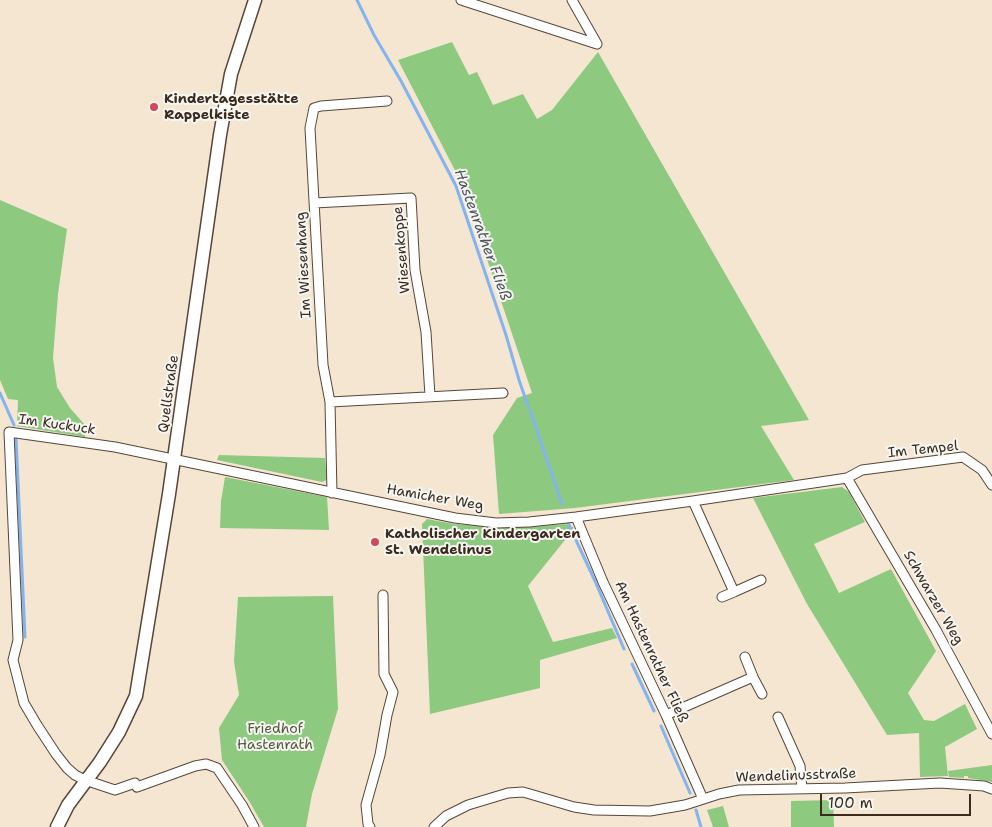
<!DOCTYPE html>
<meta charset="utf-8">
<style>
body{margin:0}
#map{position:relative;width:992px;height:827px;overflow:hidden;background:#f4e6d1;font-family:"Shantell Sans",sans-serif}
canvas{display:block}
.scale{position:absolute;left:820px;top:794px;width:151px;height:22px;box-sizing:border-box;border:2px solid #3b2a1e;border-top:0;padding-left:6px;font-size:15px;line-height:18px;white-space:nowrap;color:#3b2a1e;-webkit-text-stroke:4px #f6f6f2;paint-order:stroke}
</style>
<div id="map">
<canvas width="992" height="827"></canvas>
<div class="scale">100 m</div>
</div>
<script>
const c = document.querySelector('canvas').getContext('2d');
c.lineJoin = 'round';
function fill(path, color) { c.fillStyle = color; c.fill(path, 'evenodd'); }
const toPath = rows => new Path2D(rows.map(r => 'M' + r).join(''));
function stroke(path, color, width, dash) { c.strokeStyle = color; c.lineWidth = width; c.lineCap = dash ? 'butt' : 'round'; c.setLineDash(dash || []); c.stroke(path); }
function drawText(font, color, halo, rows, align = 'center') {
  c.font = font + ' "Shantell Sans",sans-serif'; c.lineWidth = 4; c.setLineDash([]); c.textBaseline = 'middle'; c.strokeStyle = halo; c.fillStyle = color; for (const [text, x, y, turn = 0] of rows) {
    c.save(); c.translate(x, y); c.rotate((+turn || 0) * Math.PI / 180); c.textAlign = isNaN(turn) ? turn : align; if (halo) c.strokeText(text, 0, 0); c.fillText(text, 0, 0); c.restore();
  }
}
const green = toPath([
 [452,42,469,75,477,72,493,105,523,94,537,119,552,110,598,52,809,420,761,426,794,480,575,508,499,514,493,435,517,398,532,393,461,182,398,60],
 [0,200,67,229,58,294,53,358,57,387,70,408,85,425,85,437,17,426,18,400,8,399,0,380],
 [219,455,325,458,327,480,322,482,217,460],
 [225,477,327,497,329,530,220,528,221,501],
 [842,487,849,492,865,522,814,544,839,593,891,569,936,651,908,693,924,720,934,721,965,704,977,729,945,747,948,776,920,777,919,733,887,735,807,604,753,498],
 [427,519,454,524,495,527,530,527,565,524,573,527,573,530,528,586,553,642,612,628,617,638,540,660,540,688,430,714,422,524],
 [333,596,338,709,312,794,306,827,264,827,249,801,222,760,219,728,239,695,234,661,238,597],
 [992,765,992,782,968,778,968,776,964,776,964,778,949,777,948,771],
 [833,800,834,827,791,827,791,801],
 [723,806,729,827,713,827,707,810]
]);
const stream = toPath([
 [357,0,374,35,401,81,456,186,506,335,519,380,528,406],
 [0,393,14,425],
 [530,410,562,504],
 [16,438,25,637],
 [568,523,595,581,624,649],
 [632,664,654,711],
 [661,726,690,793],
 [696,810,701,827]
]);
const minor = toPath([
 [461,0,597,44],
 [572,0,597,44],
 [314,203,411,198,415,270,426,332,430,396],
 [330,402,503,393],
 [847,478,936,630,992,734],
 [332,493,330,402,323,365,310,128,314,108,321,106,387,101],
 [693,501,734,592,761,580],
 [576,517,603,582,666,715,703,799],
 [722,597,734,592],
 [745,657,753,677],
 [666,715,753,677,762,694],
 [778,717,800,766,802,789],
 [254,827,242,805,217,768,206,764,195,766,137,787,135,783,115,790,85,780,75,775,67,768,56,754,37,725,24,703,13,660,18,640,9,432,115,447,455,518,496,523,529,522,576,517,693,501,847,478,862,470,963,457,982,470,992,485],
 [370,827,368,824,366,805,380,755,387,715,393,692,384,674,383,595],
 [434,827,446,816,468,805,508,793,523,792,530,794,574,807,594,810,650,811,685,805,719,794,739,790,845,788,940,783,984,786,992,789]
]);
const secondary = toPath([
 [57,827,68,805,100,762,119,732,136,696,169,494,220,135,231,74,255,0]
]);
const markers = [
 [154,107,5,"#d1495b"],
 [375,542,5,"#d1495b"]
];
const poiNames = [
 ["Kindertagesstätte",164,99],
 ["Rappelkiste",164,115],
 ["Katholischer Kindergarten",385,534],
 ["St. Wendelinus",385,550]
];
const streetNames = [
 ["Wiesenkoppe",402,250,-95],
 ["Im Wiesenhang",304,265,-93],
 ["Quellstraße",169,394,-82],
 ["Im Kuckuck",57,425,8],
 ["Im Tempel",923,450,-6],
 ["Hamicher Weg",435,498,10],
 ["Schwarzer Weg",933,598,60],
 ["Am Hastenrather Fließ",651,652,65],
 ["Wendelinusstraße",796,776,-2]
];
const parkNames = [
 ["Friedhof",275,729],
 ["Hastenrath",275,745]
];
const waterNames = [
 ["Hastenrather Fließ",482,235,70]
];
fill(green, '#8dca80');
stroke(stream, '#83b4ef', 3);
stroke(minor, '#574639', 11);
stroke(secondary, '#574639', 15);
stroke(minor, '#fff', 9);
stroke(secondary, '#fff', 12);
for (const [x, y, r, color] of markers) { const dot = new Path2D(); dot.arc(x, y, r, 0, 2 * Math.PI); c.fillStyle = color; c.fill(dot); stroke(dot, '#f6f6f2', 2); }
drawText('bold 14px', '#3b2a1e', '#f6f6f2', poiNames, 'left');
drawText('14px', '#3b2a1e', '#f6f6f2', streetNames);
drawText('14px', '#545a3b', '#f6f6f2', parkNames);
drawText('italic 15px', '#51535d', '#f6f6f2', waterNames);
</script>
